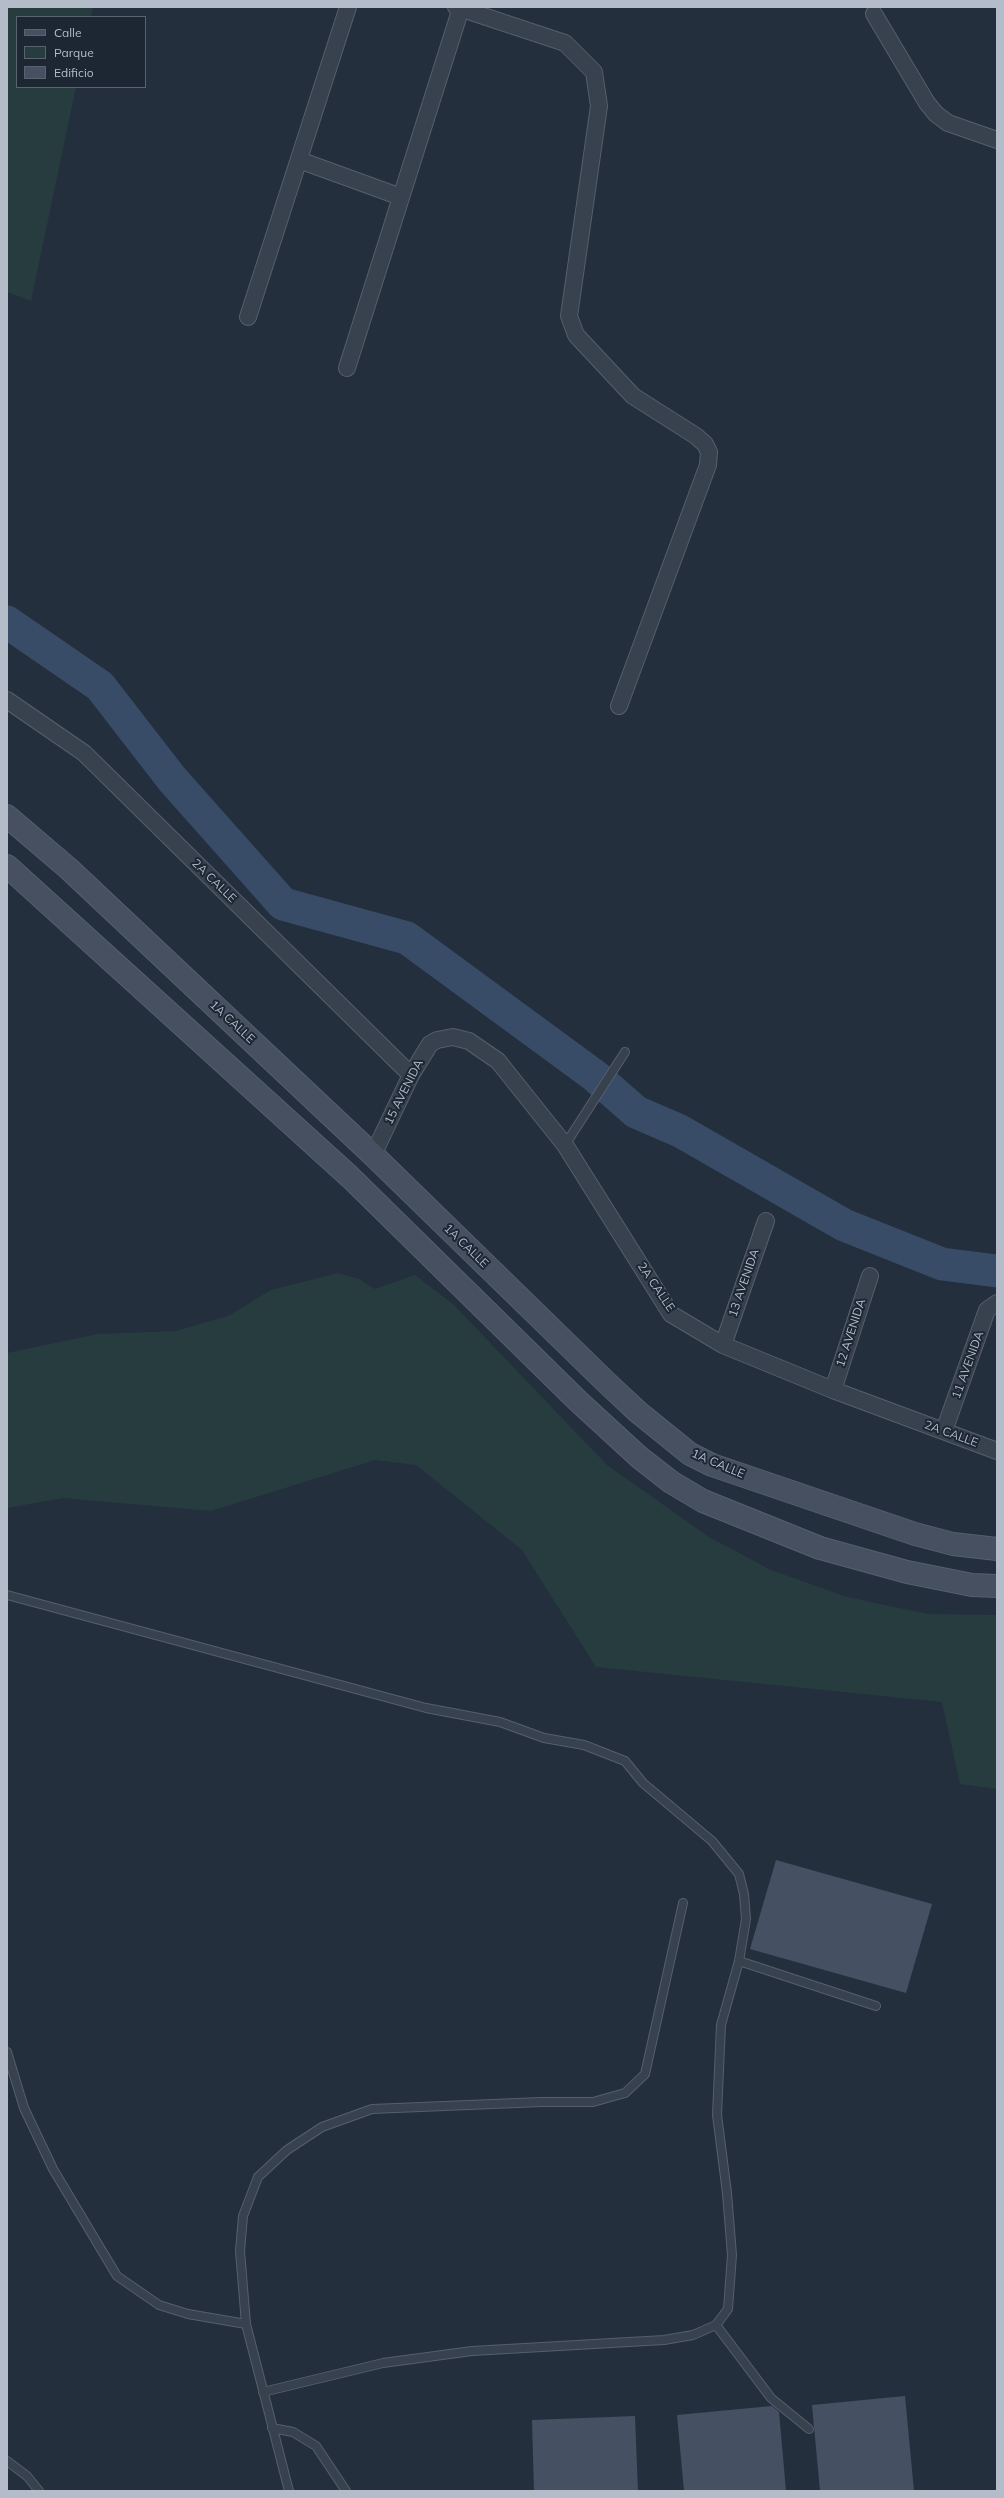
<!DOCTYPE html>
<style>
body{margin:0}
#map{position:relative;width:1004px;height:2498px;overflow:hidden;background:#242f3e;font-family:Mulish,sans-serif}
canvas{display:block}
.frame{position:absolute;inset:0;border:8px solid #b4bcc9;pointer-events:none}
.legend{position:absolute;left:16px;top:16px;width:130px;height:72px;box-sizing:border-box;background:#1d2633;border:1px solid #59626f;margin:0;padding:5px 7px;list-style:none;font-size:12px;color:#b4bcc9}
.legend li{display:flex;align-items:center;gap:8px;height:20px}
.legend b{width:20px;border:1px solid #59626f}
</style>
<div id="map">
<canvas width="1004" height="2498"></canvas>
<div class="frame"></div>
<ul class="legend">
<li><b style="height:5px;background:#465061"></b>Calle</li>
<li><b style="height:11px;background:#263c3f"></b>Parque</li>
<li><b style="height:11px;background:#455162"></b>Edificio</li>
</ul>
</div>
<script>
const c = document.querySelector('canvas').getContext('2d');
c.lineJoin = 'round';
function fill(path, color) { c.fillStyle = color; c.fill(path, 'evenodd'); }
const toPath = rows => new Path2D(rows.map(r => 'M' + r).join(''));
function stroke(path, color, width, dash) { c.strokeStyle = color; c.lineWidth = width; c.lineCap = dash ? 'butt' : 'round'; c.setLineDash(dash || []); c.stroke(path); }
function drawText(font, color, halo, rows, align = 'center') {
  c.font = font + ' Mulish,sans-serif'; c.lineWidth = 4; c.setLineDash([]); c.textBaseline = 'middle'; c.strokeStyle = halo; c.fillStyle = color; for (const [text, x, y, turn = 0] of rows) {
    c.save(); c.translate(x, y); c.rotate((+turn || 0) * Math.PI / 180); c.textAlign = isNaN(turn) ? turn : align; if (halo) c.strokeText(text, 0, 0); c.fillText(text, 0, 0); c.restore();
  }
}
const green = toPath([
 [7,7,93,7,91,17,17,17,17,87,76,87,31,301,7,292],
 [338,1273,359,1279,375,1289,415,1275,453,1304,607,1465,709,1537,771,1570,847,1597,928,1614,997,1615,997,1789,960,1784,942,1702,596,1667,522,1550,416,1465,375,1460,211,1511,63,1498,7,1508,7,1353,98,1334,176,1331,228,1316,271,1290]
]);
const river = toPath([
 [7,622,100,686,172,779,283,904,407,938,595,1076,636,1112,680,1131,844,1225,942,1264,997,1271]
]);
const building = toPath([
 [776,1860,932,1904,906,1993,750,1949],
 [905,2396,914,2491,820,2491,812,2405],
 [772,2406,779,2412,786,2491,684,2491,677,2415],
 [635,2416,638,2491,534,2491,532,2420]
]);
const service = toPath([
 [565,1145,625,1052],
 [7,1595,426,1708,500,1722,544,1738,584,1745,625,1761,643,1783,712,1841,739,1874,744,1894,746,1919,739,1961,721,2025,717,2115,727,2193,732,2255,728,2309,716,2325,693,2335,664,2340,472,2351,383,2363,263,2392],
 [739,1961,876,2006],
 [7,2052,24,2108,53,2169,117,2276,159,2305,188,2314,246,2324],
 [716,2325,771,2398,809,2429],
 [272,2428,293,2432,316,2446,346,2491],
 [7,2461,27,2476,39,2491],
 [289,2491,246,2324,240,2251,243,2216,258,2177,287,2150,322,2127,372,2109,541,2102,593,2102,625,2093,645,2074,683,1903]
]);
const minor = toPath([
 [456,7,565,43,594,72,599,106,569,316,576,335,633,396,696,436,705,444,709,452,708,465,619,706],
 [874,14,927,103,936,114,948,123,997,140],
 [299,160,401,197],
 [248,317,348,7],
 [347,368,461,8],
 [7,700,84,753,411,1075],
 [373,1155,411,1075,430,1044,437,1040,453,1037,469,1041,498,1061,565,1145,671,1314,723,1345,833,1390,997,1451],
 [723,1345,766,1221],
 [833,1390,870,1276],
 [944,1431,987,1310,997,1303]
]);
const secondary = toPath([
 [7,816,69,869,373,1155,607,1383,638,1412,690,1454,712,1465,915,1534,953,1544,997,1549],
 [7,866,350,1177,578,1401,639,1457,671,1482,703,1501,820,1548,907,1572,972,1585,997,1586]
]);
const streetNames = [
 ["2A CALLE",214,881,44],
 ["1A CALLE",232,1022,43],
 ["15 AVENIDA",404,1092,-63],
 ["1A CALLE",466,1246,44],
 ["13 AVENIDA",744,1283,-71],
 ["2A CALLE",656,1287,56],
 ["12 AVENIDA",851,1333,-72],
 ["11 AVENIDA",968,1365,-70],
 ["2A CALLE",951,1434,20],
 ["1A CALLE",718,1464,23]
];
fill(green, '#263c3f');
stroke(river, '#394c67', 33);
fill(building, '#455162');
stroke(service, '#565f6c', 10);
stroke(minor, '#565f6c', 18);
stroke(secondary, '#565f6c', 24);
stroke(service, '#38414e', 8);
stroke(minor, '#38414e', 16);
stroke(secondary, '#465061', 22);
drawText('12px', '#b4bcc9', '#1d2633', streetNames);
</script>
